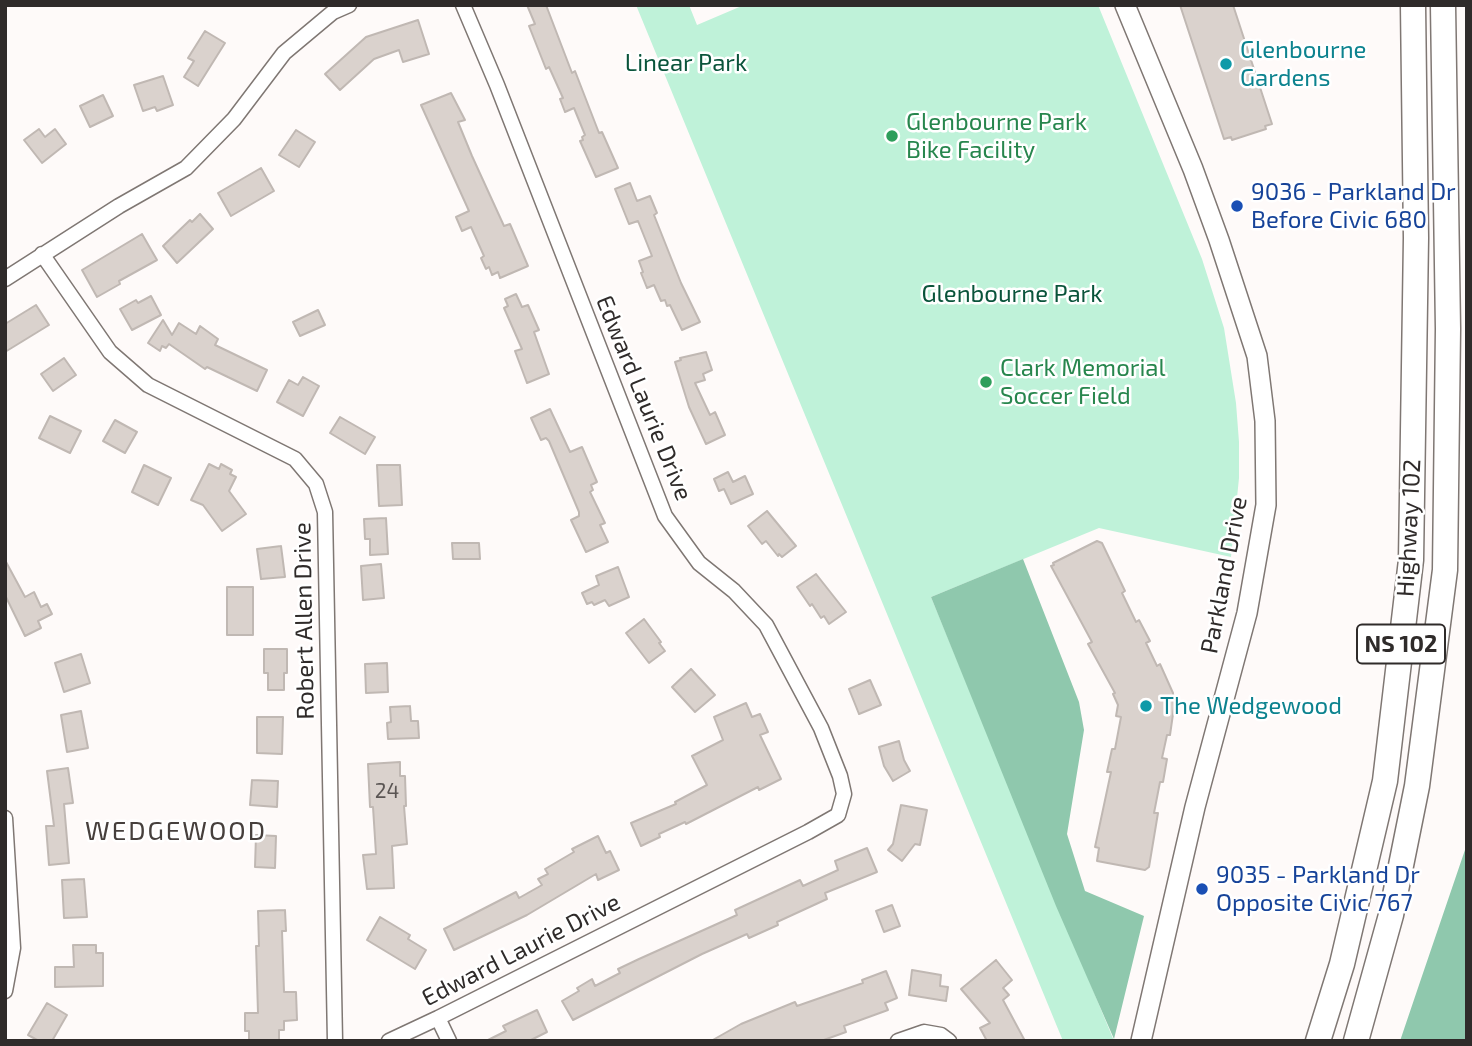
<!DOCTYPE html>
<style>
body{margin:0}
#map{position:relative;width:1472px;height:1046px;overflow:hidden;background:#fefaf9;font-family:"Exo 2",sans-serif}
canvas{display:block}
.frame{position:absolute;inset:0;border:7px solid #2f2b2a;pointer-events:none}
</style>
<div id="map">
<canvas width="1472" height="1046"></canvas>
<div class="frame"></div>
</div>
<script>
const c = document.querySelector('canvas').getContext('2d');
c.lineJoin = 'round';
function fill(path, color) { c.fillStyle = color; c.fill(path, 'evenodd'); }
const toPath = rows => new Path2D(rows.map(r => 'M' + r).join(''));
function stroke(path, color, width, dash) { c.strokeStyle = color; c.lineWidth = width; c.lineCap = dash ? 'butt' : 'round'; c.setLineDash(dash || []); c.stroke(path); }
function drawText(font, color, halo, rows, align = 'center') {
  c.font = font + ' "Exo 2",sans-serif'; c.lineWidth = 5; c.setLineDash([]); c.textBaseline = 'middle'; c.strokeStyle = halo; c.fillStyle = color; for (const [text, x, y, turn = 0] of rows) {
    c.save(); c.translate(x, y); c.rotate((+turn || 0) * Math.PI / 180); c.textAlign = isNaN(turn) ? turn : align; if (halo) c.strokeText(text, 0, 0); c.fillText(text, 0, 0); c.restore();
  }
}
const green = toPath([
 [636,5,689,5,697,25,744,5,1098,5,1202,259,1224,328,1236,403,1239,442,1239,478,1231,557,1099,528,931,597,1114,1041,1063,1041]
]);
const forest = toPath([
 [1023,559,1079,702,1084,730,1067,834,1085,891,1144,916,1114,1039,1056,906,931,597],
 [1467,844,1467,1041,1400,1041,1421,979]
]);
const building = toPath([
 [527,5,546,5,572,73,575,71,599,133,602,132,618,168,596,177,580,141,583,140,582,137,585,135,574,108,565,112,560,99,563,98,549,67,546,69,529,26,535,24,527,5],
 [1180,5,1233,5,1272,124,1265,126,1266,129,1232,140,1231,137,1224,139,1180,5],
 [418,20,429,54,403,62,399,50,374,59,340,90,325,74,366,37,418,20],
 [205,31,225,43,198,86,184,77,194,61,188,58,205,31],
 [163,76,173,105,157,111,155,107,143,111,134,85,163,76],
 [451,93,465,120,458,122,472,156,504,226,510,224,528,266,500,278,498,272,492,275,489,267,486,269,481,258,484,256,471,227,462,231,456,217,469,211,421,105,451,93],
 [103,95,113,116,90,127,80,106,103,95],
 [39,129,45,137,55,129,66,144,42,163,24,140,39,129],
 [296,130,315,142,299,167,279,155,296,130],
 [261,168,274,191,231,216,218,193,261,168],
 [630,183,637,201,650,196,657,213,654,215,681,283,700,322,682,330,670,305,667,306,665,300,661,301,654,285,647,288,641,273,643,272,639,261,652,256,638,221,629,224,615,189,630,183],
 [200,214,213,229,177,263,163,246,190,220,192,222,200,214],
 [142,234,157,260,119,281,120,284,97,297,82,270,142,234],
 [516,294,522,307,528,305,539,330,534,332,549,374,527,383,515,351,522,349,504,308,508,306,505,299,516,294],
 [151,296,161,315,132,330,120,309,136,300,138,303,151,296],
 [36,305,49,325,5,352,5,324,36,305],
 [318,310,325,325,300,336,293,322,318,310],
 [163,320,172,335,179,323,196,334,200,326,218,339,215,345,267,370,257,391,207,367,205,369,169,344,166,348,162,346,160,351,148,343,163,320],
 [706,352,712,370,703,374,705,380,695,383,710,415,715,412,725,435,706,444,689,407,675,362,681,360,680,358,706,352],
 [64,358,76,375,53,391,41,374,64,358],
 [303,377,319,386,303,416,277,402,289,380,298,385,303,377],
 [550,409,570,452,582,447,597,482,591,485,593,490,590,492,605,523,600,525,608,542,586,552,571,520,579,516,579,512,549,441,546,438,541,440,531,418,550,409],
 [50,416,81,431,70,453,39,438,50,416],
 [340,417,375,437,365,454,330,433,340,417],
 [115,420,137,432,125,453,103,441,115,420],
 [209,464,219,469,221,464,232,470,230,474,236,477,229,491,246,514,222,531,203,505,191,500,209,464],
 [144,465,171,478,158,505,132,492,144,465],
 [377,465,400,465,402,505,379,506,377,465],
 [728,472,733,482,745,476,753,494,731,504,724,489,719,491,714,479,728,472],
 [767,511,796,546,782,557,779,554,778,556,766,541,762,544,748,526,767,511],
 [386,518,388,554,370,555,370,539,365,539,364,519,386,518],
 [1097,541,1102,543,1125,591,1122,593,1136,622,1139,620,1150,641,1146,643,1157,666,1160,664,1173,693,1174,707,1170,735,1167,735,1162,758,1167,759,1163,782,1160,782,1154,813,1158,813,1149,867,1145,870,1097,861,1099,848,1095,847,1111,772,1107,772,1112,749,1115,749,1121,717,1116,716,1118,705,1113,694,1115,693,1088,644,1092,642,1051,566,1054,565,1053,563,1097,541],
 [452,543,479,543,480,559,453,559,452,543],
 [281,546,285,577,261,579,257,549,281,546],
 [5,560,25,597,34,592,41,607,47,604,52,614,38,621,41,628,25,636,5,595,5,560],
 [381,564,384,598,363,600,361,566,381,564],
 [618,567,629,597,609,606,605,600,594,605,592,602,587,604,582,593,599,585,596,576,618,567],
 [816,574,846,612,829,624,824,616,821,618,812,604,810,606,797,587,816,574],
 [227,587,253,587,253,635,227,635,227,587],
 [644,619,661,642,659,643,665,651,649,663,626,633,644,619],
 [264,649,287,649,287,673,284,673,284,690,268,690,268,673,264,673,264,649],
 [81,654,90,683,64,692,55,663,81,654],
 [387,663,388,692,366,693,365,664,387,663],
 [691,669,715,695,695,712,672,687,691,669],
 [870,680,881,705,859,714,849,689,870,680],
 [746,703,752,717,760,714,768,732,760,735,781,779,759,790,758,787,686,824,685,822,659,834,660,837,641,846,631,823,676,804,675,802,707,785,692,756,723,740,714,717,746,703],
 [410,706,411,721,418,721,419,738,388,739,387,723,391,722,390,707,410,706],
 [81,711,88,748,67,752,61,715,81,711],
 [257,717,283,717,282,754,257,753,257,717],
 [899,741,904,760,910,771,893,781,884,766,879,747,899,741],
 [400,762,400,776,405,776,406,806,404,806,407,844,392,846,394,888,367,889,363,855,376,854,373,807,370,807,368,764,400,762],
 [68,768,73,803,64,804,69,863,49,865,46,826,54,826,47,771,68,768],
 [252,780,278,781,277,807,250,805,252,780],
 [901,805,927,810,920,845,915,844,902,861,888,850,893,844,901,805],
 [256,835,276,836,275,868,255,867,256,835],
 [598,836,606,853,610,851,619,870,598,880,596,874,527,915,454,950,444,929,516,892,519,898,542,885,538,879,548,874,545,869,574,852,572,849,598,836],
 [867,848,877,872,825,893,827,899,777,922,778,925,749,938,747,934,702,954,573,1020,562,1001,579,991,577,988,592,979,595,986,620,973,618,969,639,959,737,915,735,910,800,880,803,886,838,870,835,861,867,848],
 [84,879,87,917,64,918,62,880,84,879],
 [892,905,900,926,884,932,876,911,892,905],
 [285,910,286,931,282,931,284,992,296,992,297,1020,284,1021,284,1030,279,1030,279,1041,249,1041,249,1031,245,1031,245,1013,258,1013,256,946,259,946,258,911,285,910],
 [380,917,410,935,408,939,426,950,415,969,367,940,380,917],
 [73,945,96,945,96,953,103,953,103,986,55,987,55,967,74,967,73,945],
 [996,960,1012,980,1003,988,1009,995,1003,1000,1025,1041,987,1041,980,1028,990,1023,961,989,996,960],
 [912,970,941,975,940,986,948,987,946,1001,909,995,912,970],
 [886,971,897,998,885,1003,888,1010,844,1026,846,1032,821,1041,711,1041,741,1024,795,1002,797,1006,863,983,862,980,886,971],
 [47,1003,67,1015,52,1041,39,1041,28,1035,47,1003],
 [537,1010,547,1032,529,1041,486,1041,506,1031,503,1026,537,1010]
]);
const street = toPath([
 [42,254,110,352,148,385,295,459,316,484,325,512,335,1041],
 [5,279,119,206,186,168,234,119,284,53,333,12,349,5],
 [5,818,13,948,5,991],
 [438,1018,449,1041],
 [389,1041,438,1018,808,832,838,815,844,794,840,776,821,728,766,625,734,591,699,563,665,516,497,85,463,5],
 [898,1041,924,1032,941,1035,949,1041]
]);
const secondary = toPath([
 [1125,5,1193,169,1219,240,1257,356,1265,421,1266,505,1247,613,1195,807,1141,1041]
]);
const highway = toPath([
 [1318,1041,1342,964,1385,781,1411,560,1416,238,1413,5],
 [1356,1041,1391,915,1417,786,1445,570,1448,329,1443,5]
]);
const markers = [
 [1226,64,7,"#0f9aa8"],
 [892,136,7,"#2e9e5b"],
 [1237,206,7,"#1a4fb4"],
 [986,382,7,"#2e9e5b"],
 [1146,706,7,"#0f9aa8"],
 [1202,889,7,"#1a4fb4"]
];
const numberNames = [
 ["24",387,791]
];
const shields = [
 [1401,644,88]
];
const shieldNames = [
 ["NS 102",1401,644]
];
const cultureNames = [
 ["Glenbourne",1240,50],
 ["Gardens",1240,78],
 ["The Wedgewood",1160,706]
];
const parkNames = [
 ["Linear Park",686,63],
 ["Glenbourne Park",1012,294]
];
const leisureNames = [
 ["Glenbourne Park",906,122],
 ["Bike Facility",906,150],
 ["Clark Memorial",1000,368],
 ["Soccer Field",1000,396]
];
const transitNames = [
 ["9036 - Parkland Dr",1251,192],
 ["Before Civic 680",1251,220],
 ["9035 - Parkland Dr",1216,875],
 ["Opposite Civic 767",1216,903]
];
const streetNames = [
 ["Edward Laurie Drive",644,398,68],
 ["Highway 102",1409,528,-87],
 ["Parkland Drive",1224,575,-79],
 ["Robert Allen Drive",304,621,-91],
 ["Edward Laurie Drive",521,950,-27]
];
const neighbourhoodNames = [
 ["WEDGEWOOD",176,831]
];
fill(green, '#bff2d9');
fill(forest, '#8fc8ad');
fill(building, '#dad2cd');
stroke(building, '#c0b8b3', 2);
stroke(street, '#7f7773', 17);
stroke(secondary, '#7f7773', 22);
stroke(highway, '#7f7773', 27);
stroke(street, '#fff', 14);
stroke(secondary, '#fff', 19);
stroke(highway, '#fff', 24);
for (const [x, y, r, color] of markers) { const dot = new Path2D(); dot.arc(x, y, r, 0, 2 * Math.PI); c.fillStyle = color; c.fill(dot); stroke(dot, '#fff', 2.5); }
drawText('21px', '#5a5553', null, numberNames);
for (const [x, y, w] of shields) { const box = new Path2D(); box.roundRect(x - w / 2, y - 19.5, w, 39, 5); c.fillStyle = '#fff'; c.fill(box); stroke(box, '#2f2b2a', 2); }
drawText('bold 23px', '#2f2b2a', null, shieldNames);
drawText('24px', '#0d838f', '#fff', cultureNames, 'left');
drawText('24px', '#0a543b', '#fff', parkNames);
drawText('24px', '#27864d', '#fff', leisureNames, 'left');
drawText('24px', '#164399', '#fff', transitNames, 'left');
drawText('24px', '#2f2b2a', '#fff', streetNames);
c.letterSpacing = '2px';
drawText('26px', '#463f3c', '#fff', neighbourhoodNames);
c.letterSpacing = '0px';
</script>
